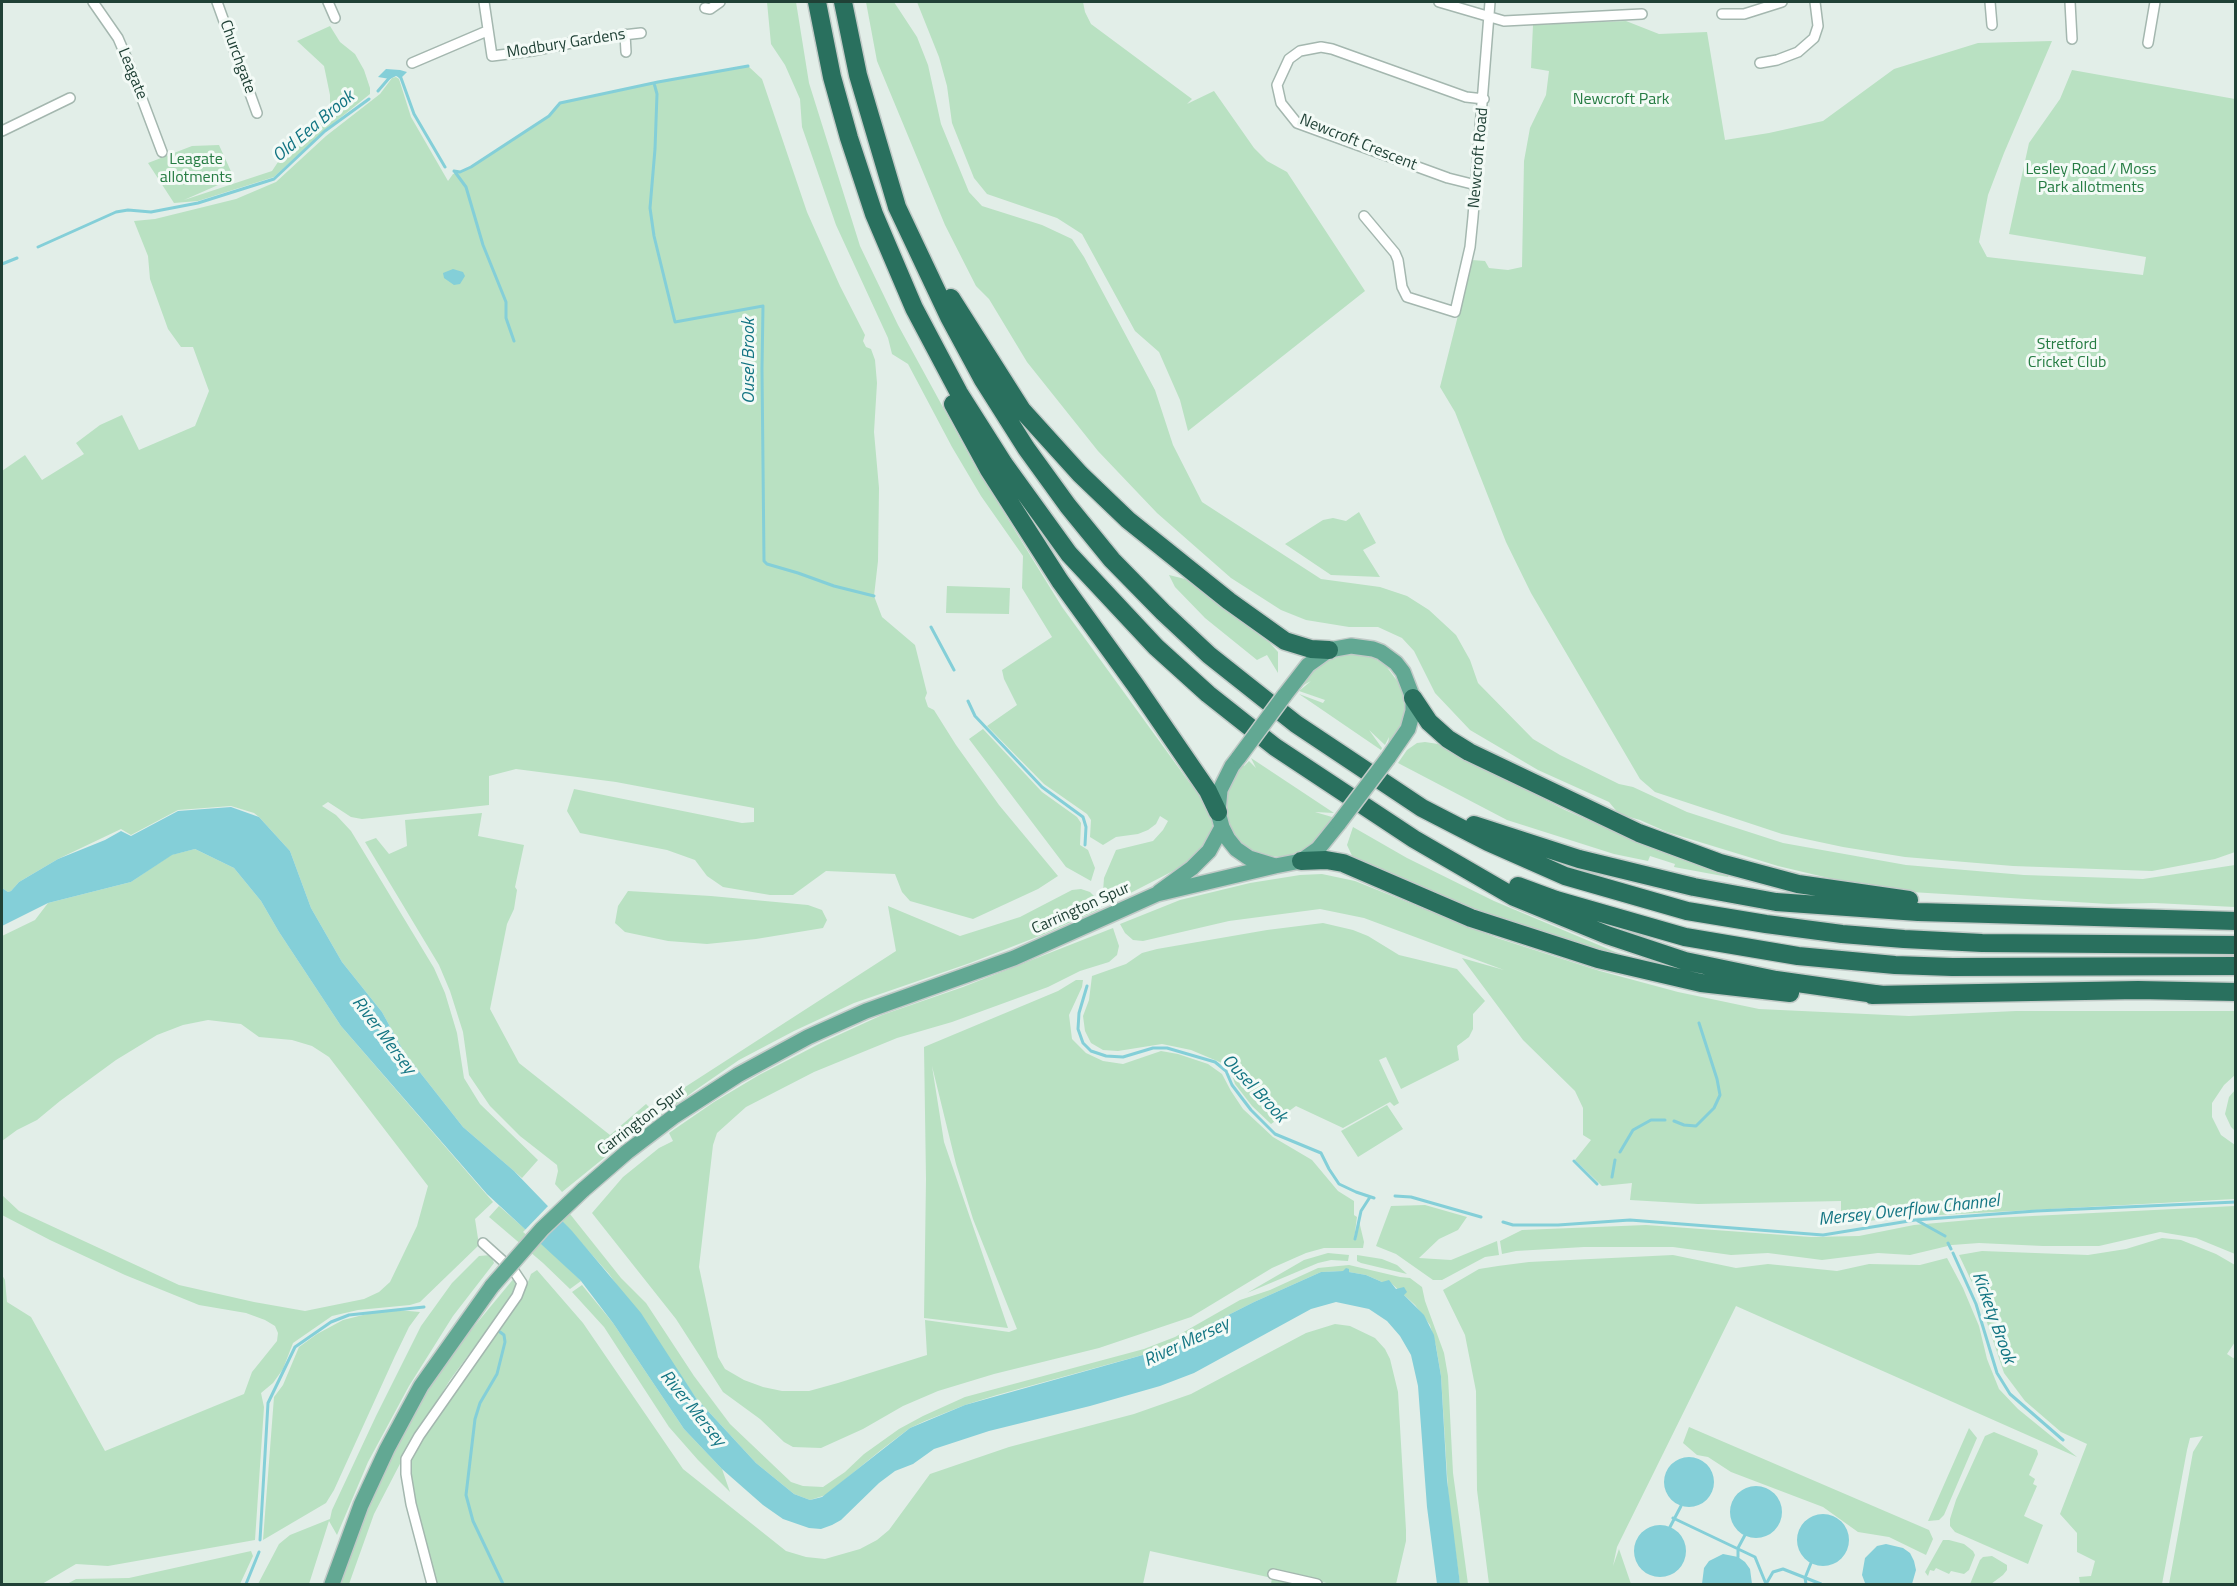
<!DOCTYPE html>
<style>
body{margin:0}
#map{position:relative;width:2237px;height:1586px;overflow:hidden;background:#e2eee8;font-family:"Titillium Web",sans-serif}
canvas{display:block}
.frame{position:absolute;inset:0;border:3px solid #204136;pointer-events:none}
</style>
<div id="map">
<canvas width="2237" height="1586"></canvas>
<div class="frame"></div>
</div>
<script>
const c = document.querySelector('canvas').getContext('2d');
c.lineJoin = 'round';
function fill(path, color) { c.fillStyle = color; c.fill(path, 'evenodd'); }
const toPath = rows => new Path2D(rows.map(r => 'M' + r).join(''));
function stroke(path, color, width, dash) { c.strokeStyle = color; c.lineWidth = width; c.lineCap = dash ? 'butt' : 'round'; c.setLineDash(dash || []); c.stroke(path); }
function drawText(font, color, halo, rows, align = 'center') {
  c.font = font + ' "Titillium Web",sans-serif'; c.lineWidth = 6; c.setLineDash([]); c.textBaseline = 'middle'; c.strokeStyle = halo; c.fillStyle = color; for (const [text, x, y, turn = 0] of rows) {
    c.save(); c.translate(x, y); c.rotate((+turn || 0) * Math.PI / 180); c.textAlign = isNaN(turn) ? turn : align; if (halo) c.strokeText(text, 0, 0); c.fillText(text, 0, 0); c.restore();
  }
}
const green = toPath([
 [767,2,796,2,809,83,860,246,898,325,974,464,1062,607,1189,782,1199,790,1213,817,1212,830,1198,853,1175,870,1113,902,1103,892,1104,878,1116,850,1153,841,1163,830,1168,821,1160,816,1156,824,1148,830,1138,834,1116,837,1103,845,1090,837,1091,820,1087,814,1044,784,987,726,1017,705,1004,679,1002,670,1052,637,1022,588,1023,556,981,496,952,447,908,364,892,354,888,338,836,225,802,127,800,99,785,65,771,44],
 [866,2,894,2,917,37,928,65,941,124,969,192,982,206,1042,225,1072,239,1084,257,1155,390,1173,445,1202,502,1321,579,1380,587,1407,596,1429,610,1456,635,1470,660,1478,683,1533,739,1560,755,1619,784,1633,787,1687,812,1783,843,1906,865,2024,875,2143,879,2235,865,2235,907,2154,903,2109,904,1911,892,1841,881,1778,866,1667,832,1640,820,1619,814,1609,802,1538,770,1470,730,1435,693,1414,651,1402,638,1378,627,1349,627,1306,620,1281,610,1231,578,1157,513,1098,451,1027,362,989,299,976,286,945,225,877,61],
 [917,2,1083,2,1085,12,1091,24,1192,99,1187,104,1214,91,1254,148,1267,161,1287,172,1365,291,1188,431,1180,400,1159,352,1135,331,1082,234,1057,218,987,194,974,178,952,123,947,86,939,57],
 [1626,21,1659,34,1707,32,1725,140,1769,133,1823,121,1894,69,1978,43,2052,41,2004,153,1988,195,1979,242,1987,257,2143,275,2146,257,2009,234,2029,143,2060,99,2072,70,2235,99,2235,852,2215,859,2152,871,2013,866,1905,857,1843,847,1782,834,1655,792,1640,779,1531,593,1506,542,1455,412,1440,387,1472,260,1485,261,1489,268,1508,270,1522,267,1524,161,1530,128,1546,95,1549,71,1531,68,1533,25],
 [330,26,340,42,355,54,364,70,370,88,370,94,324,131,274,177,198,201,174,203,148,163,192,146,219,145,234,178,184,200,272,171,294,138,302,130,326,121,330,115,330,95,324,66,297,41],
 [748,66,762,79,807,212,840,286,865,335,863,341,866,347,871,349,875,360,877,383,874,432,879,488,878,561,874,596,882,617,915,645,927,693,925,698,928,707,934,710,956,745,999,805,1058,876,1038,889,973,919,910,901,902,892,895,874,826,871,793,895,770,895,723,887,707,876,695,860,667,850,580,833,567,811,574,789,742,823,754,822,754,808,616,782,516,769,489,776,489,805,362,819,351,817,328,802,322,806,336,815,351,831,434,968,445,993,457,1033,464,1078,480,1104,538,1160,522,1178,463,1127,404,1052,382,1012,342,962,311,908,290,851,259,817,254,813,231,806,178,810,131,835,121,829,58,859,19,882,11,891,8,892,2,888,2,471,25,455,42,480,84,454,76,443,100,425,122,415,139,450,195,426,209,391,193,347,181,347,168,329,150,279,148,256,134,221,155,219,236,199,276,182,326,136,380,94,392,78,396,77,399,79,411,117,448,181,453,174,471,167,549,116,560,103,658,82],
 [1359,512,1376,543,1363,550,1380,577,1331,575,1285,544,1323,520,1333,518,1346,521],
 [1169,575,1185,579,1270,643,1278,652,1278,673,1267,655,1257,660,1205,618,1175,587],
 [947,586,1010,588,1009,614,946,613],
 [1347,655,1361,655,1374,658,1386,666,1401,686,1404,696,1404,717,1398,731,1388,745,1389,737,1385,745,1369,730,1382,748,1381,750,1299,694,1323,703,1325,700,1299,691,1311,681,1300,687,1321,663,1334,657],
 [983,729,1042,792,1077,817,1081,823,1080,845,1088,850,1095,868,1091,881,1066,867,969,739],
 [1425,742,1438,744,1565,810,1642,844,1730,873,1728,877,1674,867,1675,864,1650,856,1648,861,1614,854,1507,820,1398,763,1407,750,1417,743],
 [1251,758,1334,813,1315,812,1332,817,1332,819,1314,844,1306,849,1285,857,1263,856,1247,849,1233,834,1227,816,1227,794,1230,785,1242,765,1244,766,1249,761,1256,768],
 [482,813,478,836,524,845,515,887,517,890,514,909,507,924,490,1009,519,1063,610,1135,646,1104,651,1109,896,951,888,906,960,936,1020,917,1072,890,1081,889,1090,892,1096,898,1100,909,1042,935,970,963,854,1003,794,1031,739,1060,697,1089,620,1145,562,1192,555,1184,558,1171,557,1165,520,1136,490,1106,469,1075,463,1032,450,991,439,965,365,842,376,838,389,854,407,846,405,820],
 [1353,827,1407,858,1494,901,1651,967,1462,909,1354,860,1347,845],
 [195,849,234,868,261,901,279,932,341,1026,493,1202,475,1219,479,1245,420,1302,410,1305,358,1310,332,1316,293,1343,283,1369,273,1383,261,1393,264,1407,255,1540,108,1566,76,1564,42,1584,2,1584,2,1275,5,1280,7,1302,31,1317,105,1451,244,1394,252,1372,277,1341,278,1333,275,1326,265,1320,246,1313,199,1305,125,1275,50,1240,2,1215,2,1195,19,1211,179,1285,254,1302,305,1311,364,1299,379,1292,390,1282,417,1226,428,1186,329,1057,312,1046,292,1040,259,1037,241,1024,208,1020,183,1025,157,1035,116,1060,60,1101,37,1120,17,1130,2,1141,2,936,35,920,48,903,131,882,171,855],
 [1322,874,1355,881,1497,938,1600,971,1678,992,1759,1009,1909,1016,2016,1011,2235,1011,2235,1075,2224,1085,2212,1103,2212,1117,2221,1135,2235,1145,2235,1199,1903,1217,1841,1224,1841,1201,1698,1204,1630,1200,1632,1183,1602,1186,1575,1160,1591,1140,1583,1135,1583,1108,1575,1091,1523,1040,1462,958,1504,970,1364,918,1320,909,1229,921,1143,941,1133,940,1125,933,1120,924,1180,900,1250,883,1300,875],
 [628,891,711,896,808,905,822,910,827,920,823,928,756,939,707,944,668,941,625,932,615,923,618,906],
 [1323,923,1353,930,1368,936,1399,955,1457,969,1485,1001,1473,1014,1473,1029,1469,1037,1457,1046,1459,1060,1401,1089,1386,1057,1379,1060,1399,1103,1394,1106,1390,1102,1343,1128,1296,1106,1271,1124,1252,1106,1235,1084,1229,1066,1191,1050,1162,1044,1118,1051,1103,1050,1091,1043,1085,1031,1083,1016,1089,1000,1092,976,1126,964,1142,953,1157,949,1267,930],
 [1113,928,1119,946,1117,955,1109,962,1080,971,1048,987,952,1022,897,1038,814,1072,746,1107,717,1133,713,1145,699,1267,718,1357,725,1369,744,1380,763,1387,782,1391,809,1391,838,1383,927,1355,925,1320,1009,1332,1017,1329,973,1219,956,1164,932,1066,944,1142,1008,1328,924,1318,926,1179,924,1047,1058,991,1076,980,1083,980,1082,987,1069,1015,1072,1039,1086,1053,1103,1061,1123,1064,1161,1051,1178,1054,1208,1064,1222,1074,1231,1091,1243,1109,1273,1137,1312,1160,1338,1191,1354,1201,1354,1215,1357,1217,1354,1240,1356,1240,1359,1221,1364,1242,1363,1248,1324,1248,1306,1253,1272,1268,1191,1317,1099,1348,994,1374,938,1391,903,1406,863,1429,821,1448,793,1447,784,1442,760,1419,723,1392,676,1319,592,1213,623,1177,659,1148,673,1141,669,1133,714,1102,759,1075,821,1043,882,1015,963,987],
 [2235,1090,2235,1131,2231,1127,2225,1114,2229,1097],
 [1387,1105,1403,1129,1358,1157,1341,1131],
 [1425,1205,1467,1217,1458,1230,1439,1239,1419,1258,1451,1260,1497,1241,1499,1255,1485,1257,1442,1280,1433,1280,1396,1254,1376,1246,1391,1206],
 [499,1206,550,1251,581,1281,570,1289,543,1263,489,1217],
 [2235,1206,2235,1254,2196,1238,2160,1232,2099,1246,2043,1246,1979,1243,1952,1245,1910,1255,1878,1253,1822,1260,1768,1253,1731,1255,1673,1247,1584,1247,1516,1251,1502,1254,1500,1241,1522,1230,1646,1225,1811,1237,1859,1236,1914,1225,1992,1218],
 [570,1214,621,1278,646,1303,694,1376,730,1424,791,1482,803,1486,823,1487,845,1472,864,1454,899,1429,923,1416,965,1397,1144,1349,1175,1337,1240,1300,1270,1290,1318,1268,1349,1265,1400,1277,1410,1278,1422,1287,1425,1301,1444,1353,1448,1376,1453,1473,1468,1584,1460,1584,1449,1506,1441,1376,1436,1346,1430,1325,1415,1305,1391,1283,1382,1282,1366,1275,1343,1271,1321,1272,1254,1302,1157,1351,997,1395,965,1405,925,1421,910,1428,881,1450,826,1495,810,1500,794,1494,756,1463,696,1398,609,1274,562,1221],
 [2162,1238,2181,1240,2216,1254,2235,1265,2235,1342,2227,1354,2233,1358,2236,1357,2235,1584,2169,1584,2193,1452,2203,1436,2190,1438,2187,1450,2162,1584,2080,1584,2079,1577,2091,1576,2095,1561,2077,1552,2077,1533,2060,1514,2087,1444,2061,1432,2025,1401,2004,1373,1977,1293,1959,1255,1982,1251,2088,1255,2126,1249],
 [1328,1253,1349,1255,1348,1261,1331,1260,1318,1263,1247,1293,1304,1260],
 [491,1255,494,1263,453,1316,409,1386,368,1462,337,1535,329,1521,309,1584,258,1584,279,1544,290,1535,330,1519,332,1510,376,1416,421,1326,452,1283,479,1256],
 [1357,1255,1382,1259,1397,1265,1407,1274,1361,1263,1357,1261],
 [1673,1255,1736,1268,1768,1264,1837,1271,1869,1264,1920,1265,1947,1258,1963,1288,1979,1326,1987,1359,1999,1389,2018,1409,2077,1457,1736,1306,1617,1547,1613,1566,1619,1549,1631,1584,1489,1584,1477,1490,1476,1391,1465,1335,1443,1290,1479,1269,1498,1266,1529,1262],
 [537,1270,583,1323,683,1469,786,1551,806,1557,825,1559,860,1549,877,1540,889,1530,930,1474,1009,1447,1134,1414,1191,1394,1306,1333,1335,1324,1350,1326,1375,1338,1385,1349,1390,1359,1398,1392,1406,1530,1406,1541,1396,1584,1331,1584,1275,1571,1300,1584,1271,1584,1272,1578,1150,1551,1143,1584,435,1584,414,1503,410,1475,411,1457,422,1437,523,1295,531,1274],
 [515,1277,518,1284,515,1292,450,1380,403,1458,374,1514,349,1584,339,1584,369,1504,382,1475,412,1418,429,1389,462,1341],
 [582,1285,613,1323,684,1429,722,1469,730,1492,698,1460,669,1427,604,1327,572,1292],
 [398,1310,420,1312,409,1327,395,1356,334,1490,326,1503,263,1540,274,1397,283,1385,299,1347,317,1334,343,1320,371,1313],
 [1689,1427,1929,1530,1933,1539,1926,1555,1889,1537,1858,1532,1823,1507,1731,1472,1708,1457,1697,1455,1683,1443],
 [1969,1428,1977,1438,1944,1515,1939,1520,1928,1521],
 [1994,1432,2037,1450,2038,1454,2029,1475,2035,1479,2033,1484,2037,1486,2024,1516,2043,1525,2028,1564,1955,1532,1950,1526,1950,1519,1956,1500,1985,1436],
 [1943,1540,1949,1540,1964,1544,1973,1551,1975,1555,1969,1570,1964,1574,1951,1571,1949,1574,1936,1568,1934,1571,1930,1570,1928,1576,1925,1572],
 [251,1551,253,1556,240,1584,67,1584,76,1579,129,1578],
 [1992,1556,2007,1565,2007,1570,2003,1575,1991,1584,1970,1584,1980,1560,1983,1557]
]);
const water = toPath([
 [386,69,400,70,407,72,401,78,396,76,390,79,378,77],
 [453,269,463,272,465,276,460,284,454,285,444,278,443,273],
 [231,807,259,817,290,851,311,908,342,962,382,1012,404,1052,463,1127,514,1171,572,1231,641,1313,696,1398,756,1463,794,1494,810,1500,822,1497,910,1428,965,1405,1157,1351,1254,1302,1321,1272,1343,1271,1346,1268,1349,1269,1349,1272,1366,1275,1382,1282,1389,1280,1396,1289,1404,1287,1407,1292,1404,1295,1424,1315,1434,1335,1441,1376,1447,1480,1460,1584,1437,1584,1427,1507,1418,1386,1411,1355,1400,1336,1387,1321,1369,1309,1336,1302,1311,1309,1194,1373,1160,1386,1090,1406,989,1431,934,1449,913,1464,895,1471,879,1483,841,1520,832,1525,821,1529,809,1528,783,1519,763,1505,722,1469,684,1429,613,1323,581,1281,487,1194,341,1026,279,932,261,901,234,868,195,849,172,855,131,882,48,903,2,926,2,888,8,892,11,891,19,882,58,859,105,840,121,831,131,836,178,811],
 '1664 1482a25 25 0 1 1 50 0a25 25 0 1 1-50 0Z',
 '1730 1512a26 26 0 1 1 52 0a26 26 0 1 1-52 0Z',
 '1797 1540a26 26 0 1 1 52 0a26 26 0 1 1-52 0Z',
 '1634 1551a26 26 0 1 1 52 0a26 26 0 1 1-52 0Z',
 [1886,1544,1903,1548,1910,1553,1914,1561,1916,1570,1912,1584,1865,1583,1862,1575,1865,1558,1877,1546],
 [1723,1554,1738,1557,1745,1562,1750,1569,1752,1584,1702,1584,1704,1568,1709,1561]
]);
const pier = toPath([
 [550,1204,564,1218,539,1245,523,1232]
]);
const stream = toPath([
 [399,76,401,78,414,114,445,167],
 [654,83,657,94,655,149,650,208,654,236,675,322,763,306,762,369,764,561,767,564,798,573,834,586,874,596],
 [378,91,390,77],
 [454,171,460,172,471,167,549,116,560,103,658,82,748,66],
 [455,172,466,187,483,245,506,302,506,318,514,341],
 [38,247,116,212,128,210,151,212,198,203,274,179,325,131,369,99],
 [2,264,17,258],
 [931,627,954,670],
 [968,701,975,716,1042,787,1083,817,1086,827,1085,845],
 [1087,986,1079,1013,1078,1029,1083,1043,1091,1051,1106,1056,1123,1057,1153,1048,1167,1048,1215,1062,1226,1071,1232,1085,1251,1110,1275,1134,1321,1153,1329,1169,1339,1184,1356,1192,1374,1198],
 [1674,1121,1684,1125,1696,1126,1714,1108,1720,1095,1717,1079,1699,1023],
 [1620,1152,1633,1130,1651,1120,1665,1120],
 [1574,1161,1597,1184],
 [1612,1177,1615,1160],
 [1395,1196,1411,1197,1481,1217],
 [1918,1221,1945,1236],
 [1503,1222,1513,1225,1558,1225,1630,1220,1823,1235,1915,1220,2036,1211,2236,1202],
 [1355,1239,1361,1211,1370,1197],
 [1948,1243,1951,1249],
 [1953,1253,1976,1304,1997,1373,2010,1394,2063,1440],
 [500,1332,504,1335,505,1342,497,1374,480,1403,475,1419,466,1495,473,1521,503,1584],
 [1673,1518,1755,1557,1766,1584],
 [1670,1527,1681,1506],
 [260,1540,268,1403,295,1347,331,1322,349,1315,424,1307],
 [1738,1557,1738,1548,1745,1535],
 [246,1584,259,1552],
 [1766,1584,1773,1572,1783,1569,1821,1584],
 [1806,1584,1805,1578,1811,1563]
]);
const street = toPath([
 [93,2,118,38,127,59,162,152],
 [217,2,257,113],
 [328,2,335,18],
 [484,2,492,56,532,51,596,38,641,33],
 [1439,2,1504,21,1642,14],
 [1990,2,1992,25],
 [2070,2,2072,39],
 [705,8,710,9,720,2],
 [1722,14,1744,14,1782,2],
 [625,34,626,52],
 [2148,43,2155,2],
 [412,63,487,31],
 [1760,63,1777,60,1798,52,1814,38,1818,26,1815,2],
 [2,131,70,98],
 [1476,185,1448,178,1297,123,1281,103,1277,85,1289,59,1300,51,1321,47,1332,49,1466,97,1484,99],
 [1364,216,1395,253,1398,260,1402,287,1407,297,1455,312,1470,247,1473,217,1490,2],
 [1273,1574,1317,1584],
 [432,1584,411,1504,406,1474,406,1459,419,1436,517,1296,522,1283,514,1271,483,1243]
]);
const primary = toPath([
 [1284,696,1308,665,1329,650,1351,646,1373,649,1381,652,1396,663,1403,672,1413,698,1413,711,1408,729,1388,758],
 [1239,757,1232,766,1220,790,1218,812,1222,827,1228,839,1236,849,1249,858,1275,866,1301,861,1318,849,1339,823],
 [1159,892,1192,868,1209,851,1222,827],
 [583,1190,627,1152,673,1117,738,1075,808,1037,866,1011,1014,958,1157,894,1275,866],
 [332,1584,361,1505,387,1449,421,1386,492,1286]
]);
const highway = toPath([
 [817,2,832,77,849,138,874,214,914,308,959,393,1004,464,1069,554,1156,647,1208,694,1275,747,1414,839,1514,897,1607,935,1685,961,1776,980,1882,995],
 [843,2,858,75,897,207,949,317,983,380,1026,448,1068,506,1112,560,1163,612,1209,655,1296,724,1422,808,1488,842,1565,876,1687,911,1766,924,1842,934,1904,939,1982,943,2236,945],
 [951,298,1022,410,1080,474,1128,520,1229,601,1285,641,1311,649,1329,650],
 [953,404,989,470,1060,581,1136,686,1208,791,1218,812],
 [1413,698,1429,722,1448,739,1469,752,1639,833,1720,863,1798,884,1909,900],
 [1474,825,1579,859,1694,887,1776,902,1918,912,2236,921],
 [1301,861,1326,860,1343,863,1471,918,1598,959,1701,983,1790,993],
 [1518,886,1556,900,1685,937,1798,956,1895,965,1952,967,2236,966],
 [1872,995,2138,990,2236,992]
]);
const primaryBridge = toPath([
 [1239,757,1284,696],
 [1339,823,1388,758],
 [492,1286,542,1229,583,1190]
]);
const streetNames = [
 ["Modbury Gardens",566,44,-9],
 ["Churchgate",237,57,70],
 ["Leagate",132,74,68],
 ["Newcroft Crescent",1358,143,22],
 ["Newcroft Road",1479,158,-85],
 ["Carrington Spur",1081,909,-24],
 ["Carrington Spur",642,1121,-37]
];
const parkNames = [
 ["Newcroft Park",1621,100],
 ["Leagate",196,160],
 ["allotments",196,178],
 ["Lesley Road / Moss",2091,170],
 ["Park allotments",2091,188],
 ["Stretford",2067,345],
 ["Cricket Club",2067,363]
];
const waterNames = [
 ["Old Eea Brook",314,127,-40],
 ["Ousel Brook",750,361,-90],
 ["River Mersey",383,1036,53],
 ["Ousel Brook",1254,1089,47],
 ["Mersey Overflow Channel",1909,1211,-6],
 ["Kickety Brook",1993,1318,70],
 ["River Mersey",1187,1343,-25],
 ["River Mersey",692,1409,51]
];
fill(green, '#b9e1c2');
fill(water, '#84cfd8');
fill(pier, '#e2eee8');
stroke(stream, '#84cfd8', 3);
stroke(street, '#a4b7af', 12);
stroke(primary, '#c1cac7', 18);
stroke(highway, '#c1cac7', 21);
stroke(street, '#fff', 9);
stroke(primary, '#62a893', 15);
stroke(highway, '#29705e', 18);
stroke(primaryBridge, '#c1cac7', 18, []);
stroke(primaryBridge, '#62a893', 15);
drawText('16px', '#204136', '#f3faf6', streetNames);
drawText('16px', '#267c43', '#f3faf6', parkNames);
drawText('italic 18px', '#137583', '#f3faf6', waterNames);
</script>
